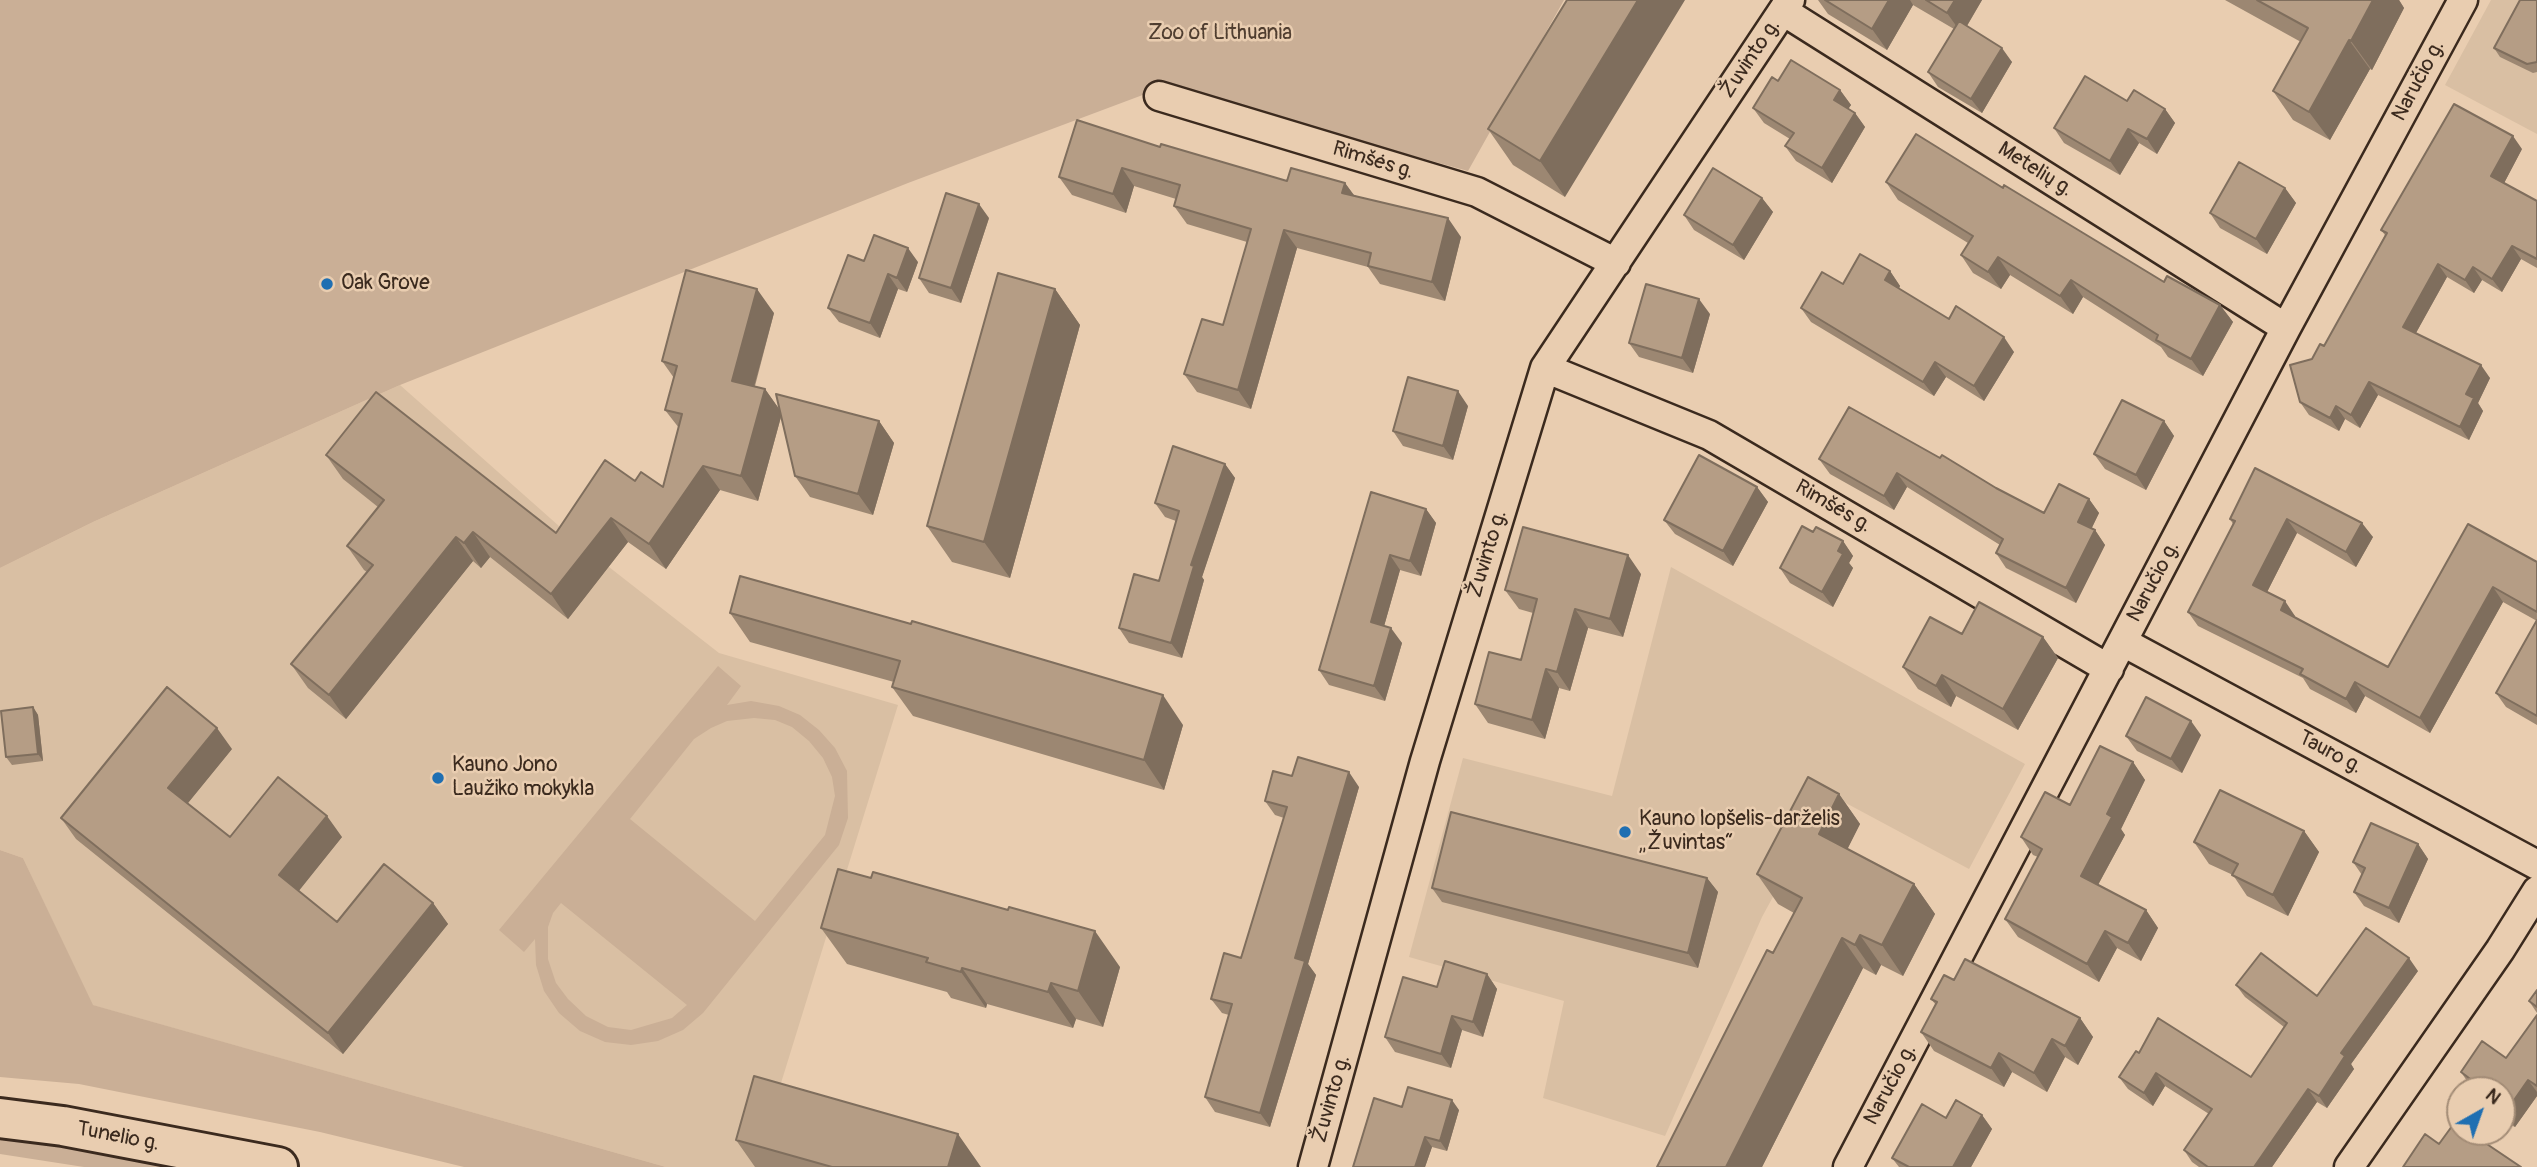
<!DOCTYPE html>
<meta charset="utf-8">
<style>
body{margin:0}
#map{position:relative;width:2537px;height:1167px;overflow:hidden;background:#e9cdb0;font-family:Pangolin,sans-serif}
canvas{display:block}
.north{position:absolute;left:2446px;top:1076px;width:70px;height:70px;box-sizing:border-box;background:#e9cdb0;border:2px solid #a38c76;border-radius:50%;rotate:40deg;font-size:19px;font-weight:700;line-height:28px;text-align:center;color:#3b2a1e}
.north::after{content:'';display:block;margin:auto;width:24px;height:32px;background:#1f6fb2;clip-path:polygon(50% 0,100% 100%,50% 72%,0 100%)}
</style>
<div id="map">
<canvas width="2537" height="1167"></canvas>
<div class="north">N</div>
</div>
<script>
const c = document.querySelector('canvas').getContext('2d');
c.lineJoin = 'round';
function fill(path, color) { c.fillStyle = color; c.fill(path, 'evenodd'); }
const toPath = rows => new Path2D(rows.map(r => 'M' + r).join(''));
function stroke(path, color, width, dash) { c.strokeStyle = color; c.lineWidth = width; c.lineCap = dash ? 'butt' : 'round'; c.setLineDash(dash || []); c.stroke(path); }
function drawText(font, color, halo, rows, align = 'center') {
  c.font = font + ' Pangolin,sans-serif'; c.lineWidth = 5; c.setLineDash([]); c.textBaseline = 'middle'; c.strokeStyle = halo; c.fillStyle = color; for (const [text, x, y, turn = 0] of rows) {
    c.save(); c.translate(x, y); c.rotate((+turn || 0) * Math.PI / 180); c.textAlign = isNaN(turn) ? turn : align; if (halo) c.strokeText(text, 0, 0); c.fillText(text, 0, 0); c.restore();
  }
}
const built = toPath([
 [2491,0,2537,0,2537,134,2445,85],
 [400,385,577,542,719,653,898,705,755,1167,666,1167,92,1005,23,858,0,850,0,568,93,522],
 [1671,567,2025,764,1969,869,1829,794,1762,917,1665,1136,1543,1098,1564,1001,1409,957,1463,758,1612,796]
]);
const green = toPath([
 [0,0,1564,0,1468,171,1164,87,908,183,400,385,93,522,0,568],
 [718,666,741,686,727,705,751,701,779,706,800,715,819,730,835,748,847,771,848,818,839,845,703,1013,683,1030,658,1041,631,1045,605,1042,580,1031,559,1013,544,991,536,965,535,939,524,952,499,930],
 [754,718,775,720,792,727,809,741,823,758,832,777,835,796,825,835,755,921,630,819,694,739,711,728,727,721],
 [561,903,687,1005,672,1018,631,1030,608,1027,586,1016,568,999,556,983,548,959,548,927,553,913],
 [0,850,23,858,93,1005,666,1167,464,1167,320,1132,79,1084,0,1077],
 [0,1139,48,1144,188,1167,84,1167,0,1154]
]);
const street = toPath([
 [1783,11,2286,328],
 [1159,96,1477,192,1616,263],
 [1545,368,1709,435,2109,669],
 [2123,642,2537,865],
 [1313,1167,1425,761,1545,368,1790,0],
 [1848,1167,2286,328,2463,0],
 [2349,1167,2500,950,2537,891]
]);
const primary = toPath([
 [0,1118,63,1126,278,1167]
]);
const wall = toPath([
 [1567,0,1565,197,1513,165,1488,129],
 [1818,0,1982,0,1967,26,2012,62,1982,113,1938,87,1928,72,1954,29,1913,5,1887,50,1828,14],
 [2225,0,2399,0,2404,8,2372,70,2370,69,2330,140,2293,120,2273,91,2301,42],
 [2537,0,2537,72,2533,73,2500,57,2494,48],
 [1778,81,1840,90,1851,105,1848,109,1855,113,1865,127,1832,183,1796,161,1785,146,1790,139,1764,123,1753,108],
 [2127,101,2165,109,2175,123,2157,154,2139,143,2120,175,2064,143,2054,128],
 [1160,147,1287,181,1345,183,1354,195,1461,237,1445,301,1380,284,1368,267,1297,248,1251,409,1197,392,1184,374,1223,325,1247,242,1187,224,1174,206,1176,199,1134,186,1126,213,1072,195,1059,177],
 [2522,149,2504,183,2537,201,2537,268,2521,259,2502,292,2482,280,2474,293,2447,277,2416,333,2490,378,2478,403,2483,411,2469,440,2378,395,2360,428,2345,419,2339,431,2309,415,2300,402,2312,359,2324,346,2385,235,2381,230],
 [1886,182,2003,188,2164,282,2220,305,2233,322,2203,376,2168,357,2161,347,2083,297,2073,314,2010,275,2001,289,1973,273,1961,255,1968,243,1898,200],
 [2285,188,2296,203,2267,254,2220,228,2210,213],
 [1762,198,1773,212,1744,260,1694,230,1684,215],
 [989,218,961,303,929,293,919,278],
 [864,261,918,262,907,292,898,289,880,338,839,322,828,308],
 [1890,271,1900,286,1899,289,1949,319,2014,352,1984,401,1946,377,1934,396,1811,322,1801,308,1843,284],
 [1055,289,1080,325,1010,578,952,562,927,526],
 [774,313,755,386,765,389,779,409,879,421,894,443,873,515,810,497,795,476,781,417,758,501,720,490,666,569,628,542,568,619,490,557,481,568,473,561,346,719,308,688,291,664,367,572,364,570,347,546,378,507,343,479,326,455,556,533,635,481,663,487,679,428,665,410,674,378,662,361],
 [1710,314,1693,373,1639,357,1629,343],
 [1468,406,1453,460,1403,446,1393,431],
 [2164,421,2174,436,2146,490,2105,469,2094,454],
 [1940,458,2044,513,2089,499,2099,513,2091,529,2095,530,2105,545,2076,603,2006,568,1996,553,2000,545,1907,487,1894,510,1830,474,1819,459],
 [1225,464,1235,478,1202,577,1204,580,1182,658,1129,643,1119,628,1159,581,1176,521,1165,517,1155,503],
 [2255,468,2373,537,2356,567,2297,533,2267,592,2295,616,2294,617,2388,667,2468,524,2537,562,2537,725,2506,707,2496,693,2537,621,2503,602,2430,733,2365,696,2356,713,2310,689,2303,678,2198,626,2188,612,2233,524,2230,519],
 [1757,487,1768,502,1733,566,1675,534,1664,520],
 [1371,492,1426,509,1436,523,1421,576,1400,570,1384,626,1402,643,1385,701,1329,685,1319,670],
 [1813,532,1843,541,1853,556,1849,563,1853,568,1833,607,1790,583,1780,568],
 [1641,574,1623,637,1588,628,1570,691,1559,688,1545,739,1488,723,1475,704,1521,660,1533,613,1519,609,1505,590],
 [730,613,1183,725,1164,790,913,716,892,687,894,682,750,642],
 [1962,634,2043,637,2058,658,2018,730,1956,696,1951,707,1918,689,1903,667],
 [33,707,38,715,43,761,12,765,6,757],
 [2201,735,2182,773,2137,751,2126,736],
 [232,749,188,803,230,837,342,837,298,891,337,922,433,903,448,924,343,1054,76,839,61,818],
 [2133,762,2145,780,2121,829,2125,835,2098,885,2146,910,2158,928,2141,961,2117,948,2099,982,2018,937,2005,919,2038,857,2033,855,2021,837],
 [1292,776,1359,787,1308,964,1316,975,1270,1127,1215,1112,1205,1097,1229,1015,1222,1013,1211,999,1241,958,1284,818,1275,815,1265,801],
 [1839,794,1860,824,1847,849,1914,884,1935,914,1903,976,1881,965,1876,975,1863,968,1762,1167,1657,1167,1794,913,1778,904,1757,874],
 [2304,831,2319,852,2288,916,2247,896,2233,875,2209,864,2194,842],
 [2418,844,2428,859,2399,923,2364,906,2354,892,2362,875,2353,862],
 [1707,878,1718,892,1698,968,1442,902,1432,888],
 [821,928,1120,967,1103,1027,1076,1019,1073,1028,987,1004,986,1008,951,998,947,992,847,964],
 [2418,971,2351,1064,2354,1069,2327,1108,2317,1102,2272,1167,2199,1167,2192,1162,2184,1150,2209,1114,2165,1086,2153,1106,2128,1089,2119,1077,2139,1053,2251,1077,2284,1027,2245,997,2236,985,2317,996],
 [1487,974,1497,989,1483,1037,1462,1030,1451,1068,1395,1052,1385,1037,1437,987],
 [1954,980,2080,1018,2093,1037,2078,1065,2065,1057,2047,1092,2012,1072,2004,1087,1934,1051,1921,1032,1936,1005,1931,999],
 [2537,990,2537,1013,2529,1001],
 [2537,1015,2537,1096,2515,1127,2502,1121,2502,1090,2475,1090,2471,1087,2461,1072,2506,1058],
 [1402,1107,1459,1110,1447,1151,1432,1147,1425,1167,1353,1167],
 [1982,1115,1992,1129,1971,1167,1899,1167,1892,1158,1946,1118],
 [736,1140,981,1167,755,1167]
]);
const shadedWall = toPath([
 [1638,0,1685,0,1565,197,1540,161],
 [1889,0,1910,0,1913,5,1887,50,1872,29],
 [1955,0,1982,0,1962,34,1947,13],
 [2373,0,2399,0,2404,8,2372,70,2351,41],
 [2349,40,2370,69,2330,140,2309,112],
 [2002,48,2012,62,1982,113,1971,99],
 [1840,90,1851,105,1844,115,1834,100],
 [2165,109,2175,123,2157,154,2147,139],
 [1855,113,1865,127,1832,183,1822,168],
 [2128,129,2139,143,2120,175,2110,161],
 [2513,136,2522,149,2501,189,2491,176],
 [1122,168,1134,186,1126,213,1113,194],
 [1345,183,1358,201,1342,193],
 [2285,188,2296,203,2267,254,2256,239],
 [1762,198,1773,212,1744,260,1733,245],
 [979,204,989,218,961,303,951,288],
 [1448,218,1461,237,1445,301,1432,282],
 [1284,230,1297,248,1251,409,1238,390],
 [2512,246,2521,259,2502,292,2492,279],
 [908,248,918,262,907,292,897,278],
 [1998,257,2010,275,2001,289,1988,272],
 [2438,264,2447,277,2412,340,2403,327],
 [2473,267,2482,280,2474,293,2465,280],
 [1890,271,1900,286,1895,295,1885,280],
 [888,274,898,289,880,338,870,323],
 [2071,280,2083,297,2073,314,2060,296],
 [757,289,774,313,749,405,732,381],
 [1055,289,1080,325,1010,578,984,542],
 [1699,299,1710,314,1693,373,1682,358],
 [2220,305,2233,322,2203,376,2191,359],
 [2004,337,2014,352,1984,401,1974,386],
 [1935,362,1946,377,1934,396,1923,382],
 [2481,365,2490,378,2478,403,2483,411,2469,440,2460,427,2466,394],
 [2369,382,2378,395,2360,428,2351,415],
 [765,389,782,413,758,501,741,476],
 [1458,391,1468,406,1453,460,1443,446],
 [2336,406,2345,419,2339,431,2330,418],
 [879,421,894,443,873,515,858,494],
 [2164,421,2174,436,2146,490,2136,475],
 [1225,464,1235,478,1202,577,1204,580,1182,658,1171,643,1191,565],
 [703,466,720,490,666,569,649,544],
 [1897,473,1907,487,1894,510,1884,496],
 [1757,487,1768,502,1733,566,1723,551],
 [2089,499,2099,513,2088,536,2078,522],
 [1426,509,1436,523,1421,576,1410,561],
 [611,518,628,542,568,619,551,594],
 [2287,519,2297,533,2263,600,2253,585],
 [2362,523,2373,537,2356,567,2346,552],
 [2095,530,2105,545,2076,603,2066,588],
 [473,532,490,557,481,568,464,543],
 [456,537,473,561,346,719,329,695],
 [1843,541,1853,556,1849,563,1853,568,1833,607,1822,592,1838,551],
 [1390,555,1400,570,1381,637,1371,622],
 [1628,555,1641,574,1623,637,1610,619],
 [2493,587,2503,602,2430,733,2420,718],
 [2285,601,2295,616,2291,624,2281,610],
 [1575,609,1588,628,1570,691,1557,672],
 [1391,628,1402,643,1385,701,1374,686],
 [2043,637,2058,658,2018,730,2003,709],
 [1546,669,1559,688,1545,739,1532,720],
 [1942,675,1956,696,1951,707,1936,686],
 [2355,682,2365,696,2356,713,2346,699],
 [1163,695,1183,725,1164,790,1144,760],
 [33,707,38,715,43,761,38,754],
 [2191,721,2201,735,2182,773,2171,759],
 [217,728,232,749,183,809,168,788],
 [2133,762,2145,780,2121,829,2125,835,2093,894,2081,876,2107,814],
 [1349,772,1359,787,1308,964,1316,975,1270,1127,1260,1113,1295,958],
 [1839,794,1860,824,1840,864,1819,834],
 [327,816,342,837,294,897,279,875],
 [2304,831,2319,852,2288,916,2273,895],
 [2418,844,2428,859,2399,923,2389,908],
 [1707,878,1718,892,1698,968,1688,953],
 [1914,884,1935,914,1903,976,1882,945],
 [433,903,448,924,343,1054,328,1033],
 [2146,910,2158,928,2141,961,2128,943],
 [1095,931,1120,967,1103,1027,1078,991],
 [2105,931,2117,948,2099,982,2087,964],
 [1860,935,1881,965,1876,975,1855,945],
 [1842,938,1863,968,1762,1167,1726,1167],
 [2409,958,2418,971,2351,1064,2354,1069,2327,1108,2319,1096,2341,1053],
 [962,968,987,1004,986,1008,961,972],
 [1487,974,1497,989,1483,1037,1473,1022],
 [1051,983,1076,1019,1073,1028,1048,992],
 [1452,1016,1462,1030,1451,1068,1441,1054],
 [2080,1018,2093,1037,2078,1065,2065,1046],
 [2052,1039,2065,1057,2047,1092,2034,1073],
 [1999,1053,2012,1072,2004,1087,1991,1068],
 [2156,1073,2165,1086,2153,1106,2144,1093],
 [2528,1080,2537,1092,2537,1096,2515,1127,2505,1113],
 [2308,1089,2317,1102,2272,1167,2254,1167],
 [1452,1100,1459,1110,1447,1151,1440,1141],
 [1982,1115,1992,1129,1971,1167,1953,1167],
 [958,1134,981,1167,948,1167],
 [1425,1137,1432,1147,1425,1167,1415,1167]
]);
const building = toPath([
 [1567,0,1638,0,1540,161,1488,129,1567,0],
 [1825,0,1889,0,1872,29,1825,0],
 [1926,0,1955,0,1947,13,1926,0],
 [2257,0,2373,0,2351,41,2349,40,2309,112,2273,91,2308,28,2257,0],
 [2520,0,2537,0,2537,62,2527,64,2494,48,2520,0],
 [1959,21,2002,48,1971,99,1928,72,1959,21],
 [1791,60,1840,90,1834,100,1855,113,1822,168,1785,146,1794,133,1753,108,1772,77,1778,81,1791,60],
 [2085,76,2127,101,2134,90,2165,109,2147,139,2128,129,2110,161,2054,128,2085,76],
 [2454,104,2513,136,2491,176,2537,201,2537,259,2512,246,2492,279,2473,267,2465,280,2438,264,2403,327,2481,365,2466,394,2474,398,2460,427,2369,382,2351,415,2336,406,2330,418,2300,402,2290,365,2312,359,2320,344,2324,346,2387,233,2381,230,2454,104],
 [1077,120,1160,147,1161,144,1287,181,1291,168,1345,183,1342,193,1448,218,1432,282,1368,266,1371,253,1284,230,1238,390,1184,374,1202,319,1223,325,1251,229,1174,206,1180,185,1122,168,1113,194,1059,177,1077,120],
 [1916,134,2003,188,2004,185,2164,282,2167,276,2220,305,2191,359,2156,340,2158,335,2071,280,2060,296,1998,257,1988,272,1961,255,1973,236,1886,182,1916,134],
 [2239,162,2285,188,2256,239,2210,213,2239,162],
 [1713,168,1762,198,1733,245,1684,215,1713,168],
 [946,193,979,204,951,288,919,278,946,193],
 [874,235,908,248,897,278,888,274,870,323,828,308,848,255,864,261,874,235],
 [1860,254,1890,271,1885,280,1949,319,1956,306,2004,337,1974,386,1935,362,1923,382,1801,308,1822,272,1843,284,1860,254],
 [686,270,757,289,732,381,765,389,741,476,703,466,649,544,611,518,551,594,473,532,464,543,456,537,329,695,291,664,373,565,347,546,384,500,326,455,376,392,556,533,605,460,635,481,641,472,663,487,682,414,665,410,677,366,662,361,686,270],
 [998,273,1055,289,984,542,927,526,998,273],
 [1646,284,1699,299,1682,358,1629,343,1646,284],
 [1408,377,1458,391,1443,446,1393,431,1408,377],
 [776,394,879,421,858,494,795,476,776,394],
 [2122,400,2164,421,2136,475,2094,454,2122,400],
 [1849,407,1940,458,1942,455,1996,488,2044,513,2059,484,2089,499,2078,522,2095,530,2066,588,1996,553,2003,539,1897,473,1884,496,1819,459,1849,407],
 [1173,446,1225,464,1191,565,1194,566,1171,643,1119,628,1134,574,1159,581,1179,511,1155,503,1173,446],
 [1699,455,1757,487,1723,551,1664,520,1699,455],
 [2255,468,2362,523,2346,552,2287,519,2253,585,2285,601,2281,610,2388,667,2468,524,2537,562,2537,612,2493,587,2420,718,2355,682,2346,699,2300,674,2303,669,2188,612,2235,521,2230,519,2255,468],
 [1371,492,1426,509,1410,561,1390,555,1371,622,1391,628,1374,686,1319,670,1371,492],
 [1802,526,1813,532,1816,527,1843,541,1838,551,1843,554,1822,592,1780,568,1802,526],
 [1523,527,1628,555,1610,619,1575,609,1557,672,1546,669,1532,720,1475,704,1489,652,1521,660,1537,599,1505,590,1523,527],
 [740,576,911,624,912,621,1163,695,1144,760,892,687,900,661,730,613,740,576],
 [1979,602,2043,637,2003,709,1942,675,1936,686,1903,667,1930,617,1962,634,1979,602],
 [2537,620,2537,716,2496,693,2537,620],
 [167,687,217,728,168,788,230,837,278,777,327,816,279,875,337,922,384,864,433,903,328,1033,61,818,167,687],
 [2146,697,2191,721,2171,759,2126,736,2146,697],
 [33,707,38,754,6,757,1,711,33,707],
 [2100,746,2133,762,2107,814,2112,817,2081,876,2146,910,2128,943,2105,931,2087,964,2005,919,2042,849,2021,837,2045,792,2070,805,2100,746],
 [1298,757,1349,772,1295,958,1305,961,1260,1113,1205,1097,1232,1004,1211,999,1224,953,1241,958,1287,807,1265,801,1273,771,1292,776,1298,757],
 [1808,777,1839,794,1819,834,1914,884,1882,945,1860,935,1855,945,1842,938,1726,1167,1657,1167,1767,950,1773,953,1802,898,1757,874,1808,777],
 [2220,790,2304,831,2273,895,2232,875,2238,864,2194,842,2220,790],
 [1451,812,1707,878,1688,953,1432,888,1451,812],
 [2371,823,2418,844,2389,908,2354,892,2365,868,2353,862,2371,823],
 [838,869,871,878,873,872,1008,910,1009,907,1095,931,1078,991,1051,983,1048,992,962,968,961,972,926,962,928,958,821,928,838,869],
 [2366,928,2409,958,2341,1053,2345,1056,2319,1096,2308,1089,2254,1167,2208,1167,2184,1150,2212,1109,2156,1073,2144,1093,2119,1077,2136,1051,2139,1053,2158,1018,2251,1077,2287,1023,2236,985,2261,953,2317,996,2366,928],
 [1965,959,2080,1018,2065,1046,2052,1039,2034,1073,1999,1053,1991,1068,1921,1032,1937,1002,1931,999,1944,975,1954,980,1965,959],
 [1445,961,1487,974,1473,1022,1452,1016,1441,1054,1385,1037,1403,977,1437,987,1445,961],
 [2537,990,2537,1007,2529,1001,2537,990],
 [2537,1015,2537,1086,2528,1080,2505,1113,2502,1111,2502,1090,2479,1090,2481,1087,2461,1072,2482,1041,2506,1058,2537,1015],
 [754,1076,958,1134,948,1167,832,1167,736,1140,754,1076],
 [1408,1087,1452,1100,1440,1141,1425,1137,1415,1167,1353,1167,1374,1098,1402,1107,1408,1087],
 [1956,1100,1982,1115,1953,1167,1909,1167,1892,1158,1922,1104,1946,1118,1956,1100],
 [2455,1122,2460,1126,2460,1132,2469,1132,2521,1167,2403,1167,2425,1134,2439,1144,2455,1122]
]);
const markers = [
 [327,284,7,"#1f6fb2"],
 [438,778,7,"#1f6fb2"],
 [1625,832,7,"#1f6fb2"]
];
const parkNames = [
 ["Zoo of Lithuania",1220,34]
];
const streetNames = [
 ["Žuvinto g.",1751,59,-56],
 ["Naručio g.",2419,81,-62],
 ["Rimšės g.",1373,161,17],
 ["Metelių g.",2035,170,32],
 ["Rimšės g.",1833,507,30],
 ["Žuvinto g.",1488,554,-73],
 ["Naručio g.",2154,582,-62],
 ["Tauro g.",2330,753,28],
 ["Naručio g.",1891,1085,-62],
 ["Žuvinto g.",1332,1099,-74],
 ["Tunelio g.",118,1137,11]
];
const poiNames = [
 ["Oak Grove",341,284],
 ["Kauno Jono",452,766],
 ["Laužiko mokykla",452,790],
 ["Kauno lopšelis-darželis",1639,820],
 ["„Žuvintas“",1639,844]
];
fill(built, '#d9bfa3');
fill(green, '#caaf96');
stroke(street, '#3b2a1e', 33);
stroke(primary, '#3b2a1e', 44);
stroke(street, '#e9cdb0', 28);
stroke(primary, '#e9cdb0', 38);
fill(wall, '#9c8772');
fill(shadedWall, '#7f6e5d');
fill(building, '#b59d85');
stroke(building, '#7f6e5d', 2);
for (const [x, y, r, color] of markers) { const dot = new Path2D(); dot.arc(x, y, r, 0, 2 * Math.PI); c.fillStyle = color; c.fill(dot); stroke(dot, '#e9cdb0', 2.5); }
drawText('21px', '#503e30', '#e9cdb0', parkNames);
drawText('21px', '#3b2a1e', '#e9cdb0', streetNames);
drawText('21px', '#3b2a1e', '#e9cdb0', poiNames, 'left');
</script>
